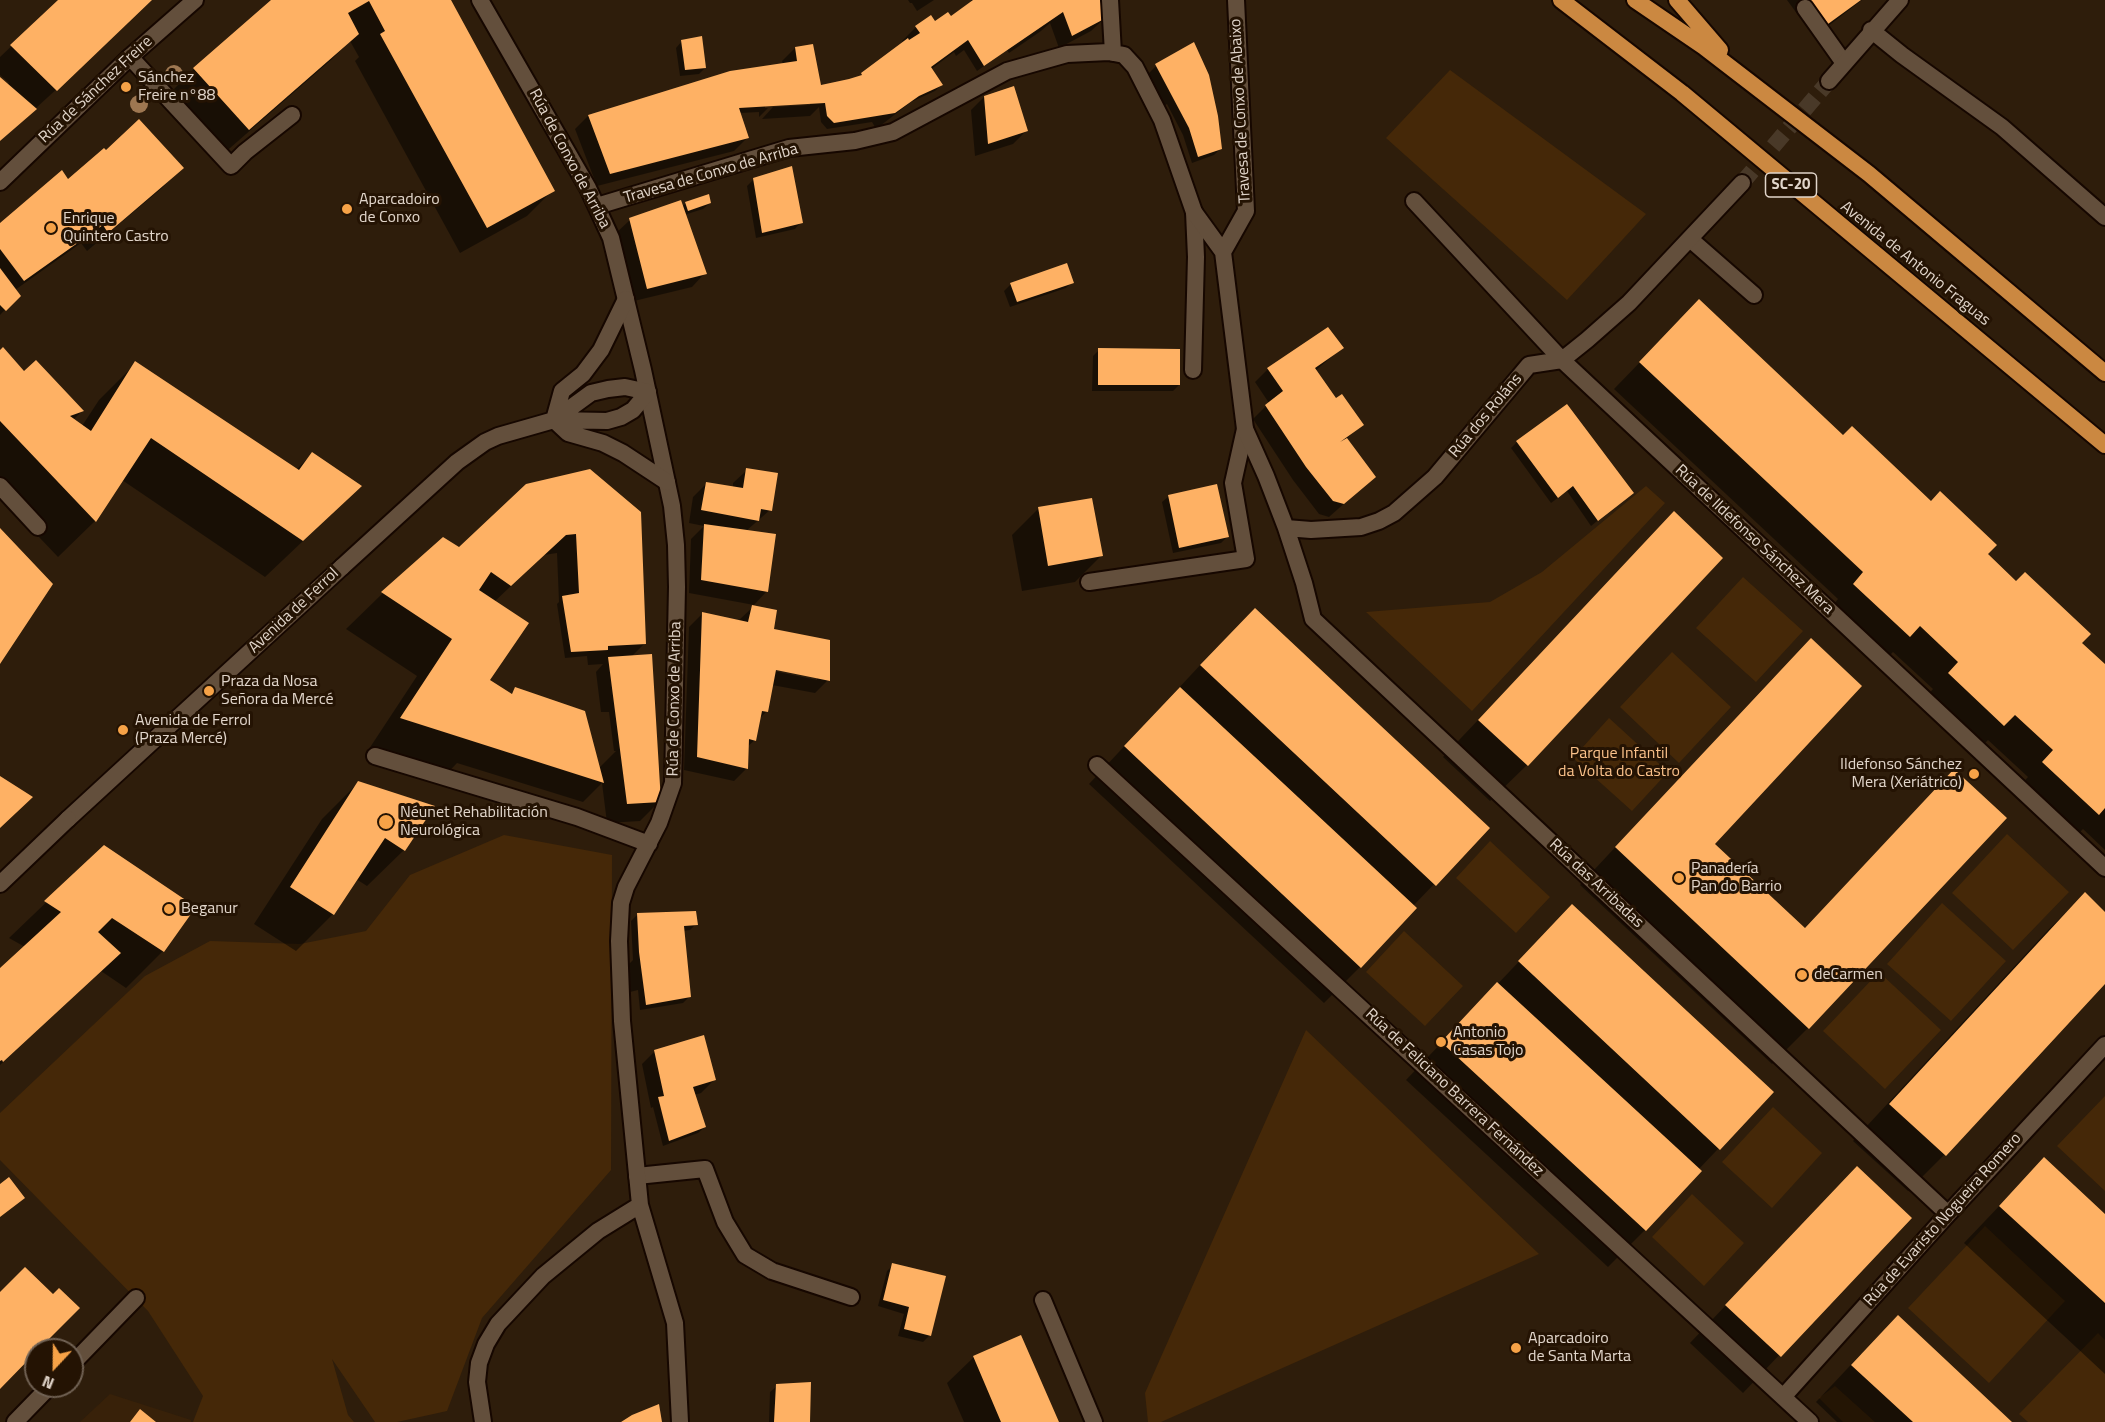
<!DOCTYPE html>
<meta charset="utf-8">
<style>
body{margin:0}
#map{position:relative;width:2105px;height:1422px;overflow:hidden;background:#2e1d0b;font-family:"Titillium Web",sans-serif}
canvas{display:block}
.north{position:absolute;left:24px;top:1338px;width:60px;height:60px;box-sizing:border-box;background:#241303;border:2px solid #706153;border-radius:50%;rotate:202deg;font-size:16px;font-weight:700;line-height:24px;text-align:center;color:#e1d5ca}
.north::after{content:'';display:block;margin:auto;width:21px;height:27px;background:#f6a247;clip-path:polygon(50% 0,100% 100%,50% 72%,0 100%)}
</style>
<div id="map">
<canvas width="2105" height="1422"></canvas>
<div class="north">N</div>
</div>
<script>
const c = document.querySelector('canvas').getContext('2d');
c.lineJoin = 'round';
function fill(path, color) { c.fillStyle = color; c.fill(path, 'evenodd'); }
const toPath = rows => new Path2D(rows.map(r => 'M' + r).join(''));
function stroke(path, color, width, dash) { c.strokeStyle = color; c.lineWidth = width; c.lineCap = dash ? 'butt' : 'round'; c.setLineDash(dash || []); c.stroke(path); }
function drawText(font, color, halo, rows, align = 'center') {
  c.font = font + ' "Titillium Web",sans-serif'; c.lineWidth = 6; c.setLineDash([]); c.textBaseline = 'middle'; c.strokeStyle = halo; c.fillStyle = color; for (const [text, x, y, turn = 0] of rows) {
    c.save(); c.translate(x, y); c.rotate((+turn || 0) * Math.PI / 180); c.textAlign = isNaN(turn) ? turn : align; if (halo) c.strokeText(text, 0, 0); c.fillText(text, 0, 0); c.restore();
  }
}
const built = toPath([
 [110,1394,191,1420,191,1422,80,1422]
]);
const green = toPath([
 [1450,70,1646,214,1567,300,1386,138],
 [1646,486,1665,503,1472,711,1366,612,1490,602,1542,572],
 [1743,577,1803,631,1756,682,1696,628],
 [1672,652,1731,707,1679,763,1620,707],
 [1609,718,1668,772,1632,811,1573,758],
 [2007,834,2069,892,2013,950,1952,893],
 [504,835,612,855,611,1170,482,1318,447,1411,397,1422,375,1422,332,1359,348,1415,354,1422,193,1422,203,1396,148,1311,0,1160,0,1113,145,976,210,941,300,944,366,931,410,875],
 [1490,841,1550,897,1516,933,1456,878],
 [1942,903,2006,961,1951,1021,1887,964],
 [1404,931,1463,986,1425,1026,1366,972],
 [1879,972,1941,1030,1885,1089,1823,1031],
 [1306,1030,1539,1254,1161,1422,1148,1422,1145,1393],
 [2105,1096,2105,1191,2057,1146],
 [1773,1107,1822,1153,1772,1208,1722,1162],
 [1692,1194,1744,1243,1704,1286,1652,1237],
 [1985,1226,2065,1301,1989,1383,1908,1308],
 [2098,1333,2105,1340,2105,1422,2028,1422,2019,1414],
 [1835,1386,1875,1422,1843,1422,1819,1398]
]);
const shadow = toPath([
 [60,0,150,0,107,43,0,141,0,79,7,85,9,83,0,75,0,57],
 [273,0,449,0,553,190,527,216,460,253,355,61,359,57,350,41,331,60,222,155,168,95,194,69],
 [908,0,934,0,917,11,912,3,910,3],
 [971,0,1099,0,1105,18,1091,31,1059,48,1050,23,1041,31,1009,53,1007,50,977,71,964,50,956,56,954,52,930,70,941,85,935,91,911,102,880,126,875,127,872,122,827,129,821,122,819,107,810,116,762,119,773,107,810,105,810,102,765,105,765,108,768,108,759,117,759,112,740,113,747,138,734,151,597,186,575,129,588,116,730,72,783,64,782,61,795,48,820,87,860,77,904,43,902,41,916,27,930,17,935,24,950,18,972,2],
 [1787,0,1862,0,1814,37],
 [682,41,705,68,699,74,680,76,676,48],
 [1156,66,1221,148,1214,155,1192,163,1183,135,1167,104,1159,109,1143,79],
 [984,97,1027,130,1013,144,975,156,971,110],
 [181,168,162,188,87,251,81,243,15,290,19,295,0,315,0,225,68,181],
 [753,180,801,222,795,229,756,238,747,186],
 [686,203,710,203,703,209,684,215,705,273,692,287,634,301,616,233,630,220,682,207],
 [1072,282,1066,288,1010,307,1004,291,1011,284],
 [1673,328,1843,437,1986,554,2105,667,2105,850,2083,829,2072,840,2017,789,2028,777,1988,740,1977,751,1923,700,1933,689,1893,652,1883,662,1828,611,1838,599,1614,389],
 [1342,348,1315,371,1336,401,1362,424,1346,439,1374,477,1329,517,1319,514,1293,480,1253,419,1269,403,1255,382,1268,369],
 [1099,350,1179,385,1173,391,1092,391,1093,356],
 [0,352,24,373,82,411,73,420,82,426,99,400,135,364,296,470,312,454,360,487,265,577,122,480,95,521,58,557,0,496],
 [1517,442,1632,493,1591,526,1567,491,1551,503,1511,448],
 [590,470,645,643,631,657,660,801,640,821,607,823,602,783,583,802,457,763,441,780,365,755,417,676,346,629,383,593],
 [557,553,559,602,557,604,565,658,587,656,588,665,603,664,596,672,601,712,609,712,614,751,616,751,599,768,516,689,510,695,488,680,494,602,544,555],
 [747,470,770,510,746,531,767,591,754,605,689,593,691,539,704,526,689,523,693,497,707,483,733,488,733,483],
 [1169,496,1227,537,1221,543,1173,553,1162,502],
 [1038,509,1101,556,1075,582,1022,591,1012,535],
 [1674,513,1527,765,1490,801,1443,757],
 [753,607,772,630,828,680,815,693,772,685,766,712,759,719,755,740,747,747,747,768,734,781,684,770,689,627,702,614,739,620],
 [769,667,817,677,817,680,769,670],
 [1218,646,1488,828,1413,906,1360,967,1324,1003,1089,784],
 [1774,677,1713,844,1804,929,1918,808,1808,1028,1772,1064,1580,885],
 [359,782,404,850,367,886,356,879,333,914,296,951,254,924,322,819],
 [104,847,194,907,163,951,126,988,101,971,0,1065,0,970,25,947,9,938],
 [2085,894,2105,914,2105,982,1945,1154,1908,1191,1853,1141,2048,930],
 [1572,906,1772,1092,1698,1170,1700,1171,1645,1230,1608,1267,1406,1080],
 [638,914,696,924,690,930,683,931,690,996,683,1003,640,1010,638,990,630,992,626,967,633,960,631,921],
 [655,1051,715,1079,701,1093,694,1095,705,1127,698,1133,663,1146,653,1107,651,1108,642,1064],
 [2044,1159,2105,1216,2105,1374,1964,1243],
 [1821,1205,1910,1218,1743,1393,1690,1343],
 [893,1265,930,1335,923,1342,898,1336,904,1314,878,1306,887,1271],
 [1861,1354,2009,1422,1837,1422,1816,1402],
 [974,1357,1057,1422,964,1422,947,1383],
 [777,1386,808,1422,769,1422,770,1392]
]);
const building = toPath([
 [58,0,152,0,57,91,10,45],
 [271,0,451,0,555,191,487,228,380,34,385,31,369,1,348,13,359,34,249,130,193,68],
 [973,0,1100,0,1106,18,1072,36,1063,12,984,66,968,40,931,67,943,85,919,96,895,113,834,123,827,116,825,103,739,108,749,138,610,174,588,115,730,71,797,61,795,47,813,44,821,85,849,79,862,75,861,73,908,38,909,40,920,33,915,26,931,15,935,21,948,12,951,16],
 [1810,0,1861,0,1828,24],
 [702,36,706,68,685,70,681,40],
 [1194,42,1209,75,1218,116,1222,149,1198,157,1189,128,1155,64],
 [0,77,37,109,0,141],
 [1014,86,1028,131,988,144,984,96],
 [139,119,184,168,108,233,103,225,24,281,0,249,0,223,62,170,68,179,104,148,106,150],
 [792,166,803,223,762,233,753,178],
 [709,194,711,203,688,211,685,202],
 [681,200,707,274,647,289,629,218],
 [1067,263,1074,283,1017,302,1010,283],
 [0,268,21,296,6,311,0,305],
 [1699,299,1843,435,1852,426,1931,501,1940,491,1997,545,1988,554,2016,581,2025,572,2091,634,2082,643,2105,664,2105,808,2099,815,2042,762,2053,750,2015,715,2004,726,1948,673,1958,662,1920,626,1910,637,1853,584,1863,572,1639,362],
 [1328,327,1344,348,1315,368,1336,398,1342,394,1364,425,1340,442,1347,438,1376,477,1344,504,1333,501,1306,467,1265,405,1283,391,1267,368],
 [3,347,24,371,36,360,84,411,70,416,91,431,135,361,299,470,312,452,362,486,303,541,151,438,96,522,0,421,0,350],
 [1098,348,1180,349,1180,385,1098,385],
 [1567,404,1634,493,1598,521,1573,486,1558,498,1516,441],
 [746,468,778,473,772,511,761,509,759,521,701,510,706,482,743,488],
 [590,469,641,512,646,644,608,646,608,650,571,652,562,596,579,593,576,534,566,535,511,586,491,572,479,590,529,623,490,680,512,694,515,687,585,711,604,783,400,718,452,639,381,592,443,537,459,547,526,484],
 [1217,484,1229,537,1179,548,1168,495],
 [1092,498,1103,556,1048,566,1038,507],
 [1674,511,1723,558,1528,766,1478,720],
 [704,524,776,534,768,592,701,580],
 [0,528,53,584,0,664],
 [752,605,777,610,774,629,830,640,830,681,776,670,768,712,762,711,756,741,749,739,748,769,697,757,702,612,748,622],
 [1255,608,1490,828,1436,886,1200,665],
 [1811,638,1862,686,1715,844,1805,928,1954,769,2007,818,1809,1029,1615,847],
 [652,654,661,802,627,804,608,657],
 [1180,687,1417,908,1361,968,1124,746],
 [0,776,33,797,0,828],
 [358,781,435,806,405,851,385,838,334,915,290,887],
 [104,845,196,907,164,952,112,918,98,932,121,953,3,1062,2,1060,0,1061,0,968,61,912,44,901],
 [2085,892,2105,912,2105,984,1946,1156,1889,1104],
 [1572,904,1774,1092,1720,1150,1518,961],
 [696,911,698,925,684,926,691,997,646,1005,639,952,637,913],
 [1497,982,1702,1171,1646,1231,1441,1042],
 [704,1035,716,1080,693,1087,706,1127,669,1141,658,1097,664,1096,654,1050],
 [2044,1157,2105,1214,2105,1303,1999,1206],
 [1857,1166,1912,1218,1781,1357,1725,1305],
 [9,1177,25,1198,0,1217,0,1184],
 [892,1263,946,1276,931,1336,904,1329,909,1307,883,1300],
 [25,1267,53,1294,59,1288,80,1308,38,1350,36,1350,36,1352,0,1389,0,1292],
 [1898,1315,2012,1422,1913,1422,1851,1365],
 [1021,1335,1059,1422,1001,1422,973,1356],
 [811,1382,810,1422,774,1422,776,1384],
 [659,1404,662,1422,621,1422,632,1415],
 [140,1409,156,1422,130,1422]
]);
const minorTunnel = toPath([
 [1742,183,1829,81]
]);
const service = toPath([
 [1805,8,1844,63],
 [1690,239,1754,295],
 [1193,370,1196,257,1194,212],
 [1089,582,1246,559,1233,483,1245,429],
 [637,1176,705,1169,725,1222,745,1255,772,1271,851,1297]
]);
const pedestrian = toPath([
 [130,57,231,166,245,152,292,115],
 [72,1364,136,1298],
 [15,1422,50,1386]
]);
const minor = toPath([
 [480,0,588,188,611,238,643,370,672,506,676,545,677,587,673,783,659,823,626,887,621,903,619,941,622,1021,640,1205,675,1323,680,1422],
 [1110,0,1113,53],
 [1871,30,1902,55,2002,127,2105,217],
 [1829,81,1900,0],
 [0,182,130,57,195,0],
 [1414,201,1562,360,2105,868],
 [597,206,789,148,855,141,893,132,1007,71,1067,54,1109,52,1124,55,1135,67,1162,120,1194,212,1223,252,1245,429,1266,476,1286,528,1304,583,1313,619,1948,1214],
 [1223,252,1246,211,1236,0],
 [0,486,38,527],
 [1286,528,1311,530,1361,527,1379,521,1394,513,1435,477,1529,365,1562,360,1587,340,1629,303,1742,183],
 [375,756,577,817,649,844],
 [1097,765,1810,1422],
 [68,819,342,567],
 [1043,1300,1094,1422],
 [1783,1397,1948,1214,2105,1045],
 [483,1422,477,1382,479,1363,486,1344,498,1324,543,1276,598,1231,640,1205]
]);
const tertiary = toPath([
 [554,420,562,391,583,374,601,350,626,299],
 [554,420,568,433,603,443,623,453,667,482],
 [342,567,457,462,485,442,498,436,554,420,591,393,608,389,625,387,648,392,633,410,621,417,607,421,554,420],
 [0,884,68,819]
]);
const trunk = toPath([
 [1561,0,1682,93,2105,445],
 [1635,0,1704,47,1869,174,2105,373],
 [1677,0,1720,50]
]);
const trees = [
 [174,74],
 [139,104]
];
const markers = [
 [126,87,6,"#f6a247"],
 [347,209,6,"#f6a247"],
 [51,228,6,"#f6a247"],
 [209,691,6,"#f6a247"],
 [123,730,6,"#f6a247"],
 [1974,774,6,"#f6a247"],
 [386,822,8,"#f6a247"],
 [1679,878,6,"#f6a247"],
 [169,909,6,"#f6a247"],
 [1802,975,6,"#f6a247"],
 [1441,1042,6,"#f6a247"],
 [1516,1348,6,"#f6a247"]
];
const shields = [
 [1791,185,51]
];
const shieldNames = [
 ["SC-20",1791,185]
];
const poiNames = [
 ["Sánchez",138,78],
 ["Freire n°88",138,96],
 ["Aparcadoiro",359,200],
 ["de Conxo",359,218],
 ["Enrique",63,219],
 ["Quintero Castro",63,237],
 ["Praza da Nosa",221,682],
 ["Señora da Mercé",221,700],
 ["Avenida de Ferrol",135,721],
 ["(Praza Mercé)",135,739],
 ["Ildefonso Sánchez",1962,765,"right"],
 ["Mera (Xeriátrico)",1962,783,"right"],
 ["Néunet Rehabilitación",400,813],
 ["Neurológica",400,831],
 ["Panadería",1691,869],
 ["Pan do Barrio",1691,887],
 ["Beganur",181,909],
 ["deCarmen",1814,975],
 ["Antonio",1453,1033],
 ["Casas Tojo",1453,1051],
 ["Aparcadoiro",1528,1339],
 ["de Santa Marta",1528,1357]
];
const streetNames = [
 ["Rúa de Sánchez Freire",96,90,-43],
 ["Travesa de Conxo de Abaixo",1241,111,-93],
 ["Rúa de Conxo de Arriba",569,159,62],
 ["Travesa de Conxo de Arriba",711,174,-16],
 ["Avenida de Antonio Fraguas",1915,264,39],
 ["Rúa dos Roláns",1486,416,-50],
 ["Rúa de Ildefonso Sánchez Mera",1754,540,43],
 ["Avenida de Ferrol",294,611,-43],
 ["Rúa de Conxo de Arriba",675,699,-89],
 ["Rúa das Arribadas",1596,884,43],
 ["Rúa de Feliciano Barrera Fernández",1454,1093,43],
 ["Rúa de Evaristo Nogueira Romero",1943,1220,-48]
];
const parkNames = [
 ["Parque Infantil",1619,754],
 ["da Volta do Castro",1619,772]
];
fill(built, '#382109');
fill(green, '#452808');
fill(shadow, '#0007');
fill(building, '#feb164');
stroke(minorTunnel, '#493928', 16, [16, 8]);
stroke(service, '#160700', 20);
stroke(pedestrian, '#160700', 20);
stroke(minor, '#160700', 20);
stroke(tertiary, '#160700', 20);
stroke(trunk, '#160700', 20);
stroke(service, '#634f3c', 16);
stroke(pedestrian, '#634f3c', 16);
stroke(minor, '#634f3c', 16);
stroke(tertiary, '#634f3c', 16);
stroke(trunk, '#cb8841', 16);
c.fillStyle = '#9e7751';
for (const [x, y] of trees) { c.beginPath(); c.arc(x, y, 9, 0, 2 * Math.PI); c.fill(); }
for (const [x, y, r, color] of markers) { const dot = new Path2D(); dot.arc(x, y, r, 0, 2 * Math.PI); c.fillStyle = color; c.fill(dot); stroke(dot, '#241303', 2); }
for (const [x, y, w] of shields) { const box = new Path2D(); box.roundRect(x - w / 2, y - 12, w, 24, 4.5); c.fillStyle = '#241303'; c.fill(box); stroke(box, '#e1d5ca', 1.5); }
drawText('bold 15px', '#e1d5ca', null, shieldNames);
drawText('16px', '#e1d5ca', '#241303', poiNames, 'left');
drawText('16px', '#e1d5ca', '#241303', streetNames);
drawText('16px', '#fac18a', '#241303', parkNames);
</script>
